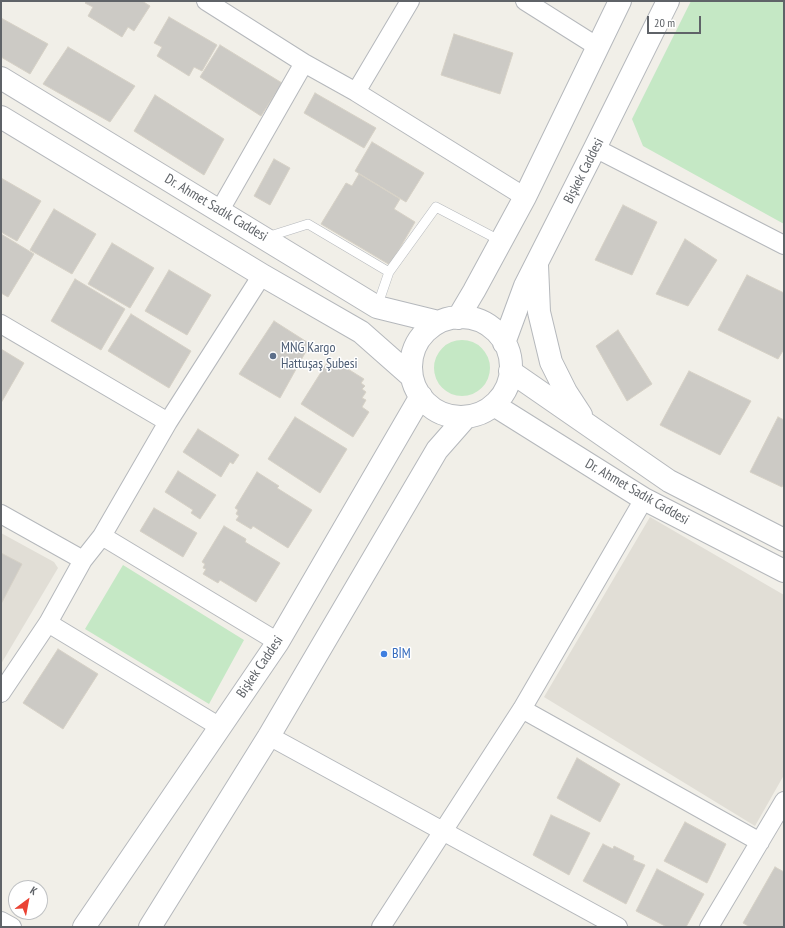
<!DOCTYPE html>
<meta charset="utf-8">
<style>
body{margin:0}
#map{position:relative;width:785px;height:928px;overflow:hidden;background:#f1efe8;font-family:"PT Sans Narrow",sans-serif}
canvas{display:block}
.frame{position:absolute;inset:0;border:2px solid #5f6368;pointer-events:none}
.north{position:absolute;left:8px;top:880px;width:40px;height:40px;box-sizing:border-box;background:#fff;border:1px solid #bfc1c3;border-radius:50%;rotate:32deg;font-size:11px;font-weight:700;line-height:16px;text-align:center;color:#5f6368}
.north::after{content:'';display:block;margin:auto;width:14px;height:18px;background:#ea4335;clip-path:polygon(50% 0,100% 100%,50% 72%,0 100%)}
.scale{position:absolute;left:647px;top:16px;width:54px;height:18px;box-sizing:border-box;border:2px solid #5f6368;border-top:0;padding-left:5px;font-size:12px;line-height:14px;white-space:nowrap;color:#5f6368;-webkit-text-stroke:3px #fff;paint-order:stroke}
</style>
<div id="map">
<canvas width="785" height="928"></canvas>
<div class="frame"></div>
<div class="north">K</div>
<div class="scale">20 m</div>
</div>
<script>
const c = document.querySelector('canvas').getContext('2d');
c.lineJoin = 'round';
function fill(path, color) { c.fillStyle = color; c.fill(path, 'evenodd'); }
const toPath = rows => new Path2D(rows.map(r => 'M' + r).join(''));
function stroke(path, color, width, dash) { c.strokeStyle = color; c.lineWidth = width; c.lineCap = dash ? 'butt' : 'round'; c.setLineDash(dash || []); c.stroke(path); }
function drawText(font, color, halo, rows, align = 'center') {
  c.font = font + ' "PT Sans Narrow",sans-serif'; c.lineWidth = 3; c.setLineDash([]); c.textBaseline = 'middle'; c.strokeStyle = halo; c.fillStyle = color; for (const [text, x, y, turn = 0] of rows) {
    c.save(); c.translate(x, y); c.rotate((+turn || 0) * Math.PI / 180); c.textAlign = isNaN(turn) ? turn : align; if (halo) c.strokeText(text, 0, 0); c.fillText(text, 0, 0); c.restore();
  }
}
const education = toPath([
 [650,517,784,595,784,775,755,826,544,697],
 [1,533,54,562,58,568,1,664]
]);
const green = toPath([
 [691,1,784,1,784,224,643,146,632,119],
 '434 368a28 28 0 1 1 56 0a28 28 0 1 1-56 0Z',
 [123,565,244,640,209,704,85,629]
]);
const building = toPath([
 [87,1,142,1,150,6,134,31,128,27,122,37,88,16,93,7,85,3,87,1],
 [169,17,217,45,202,71,194,67,189,76,157,56,162,47,154,43,169,17],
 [1,18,48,44,30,74,1,57,1,18],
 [454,34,513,53,500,94,441,75,454,34],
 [220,45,282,83,261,116,200,77,220,45],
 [68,47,135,86,110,122,43,84,68,47],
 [315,93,376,128,364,148,304,113,315,93],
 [155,95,224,139,204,175,134,131,155,95],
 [372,142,424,173,406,202,355,171,372,142],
 [274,159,290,168,270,205,254,196,274,159],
 [359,174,400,199,394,209,415,222,390,265,321,224,346,183,352,186,359,174],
 [1,178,41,201,17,241,1,232,1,178],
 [623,205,657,222,632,275,595,260,623,205],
 [54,209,96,234,72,274,30,250,54,209],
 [1,234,34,254,8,297,1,293,1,234],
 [685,239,717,260,688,306,656,294,685,239],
 [112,243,154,268,130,308,88,284,112,243],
 [169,270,211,295,187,335,145,311,169,270],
 [747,275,784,293,784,349,778,359,718,330,747,275],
 [75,279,125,309,101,350,51,321,75,279],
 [131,314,191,351,169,388,108,351,131,314],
 [274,321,310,344,280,398,239,374,274,321],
 [618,330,652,384,627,401,596,346,618,330],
 [1,349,24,363,1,403,1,349],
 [330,358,364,379,361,383,365,386,362,389,366,392,362,398,366,400,362,407,369,412,353,437,301,404,330,358],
 [689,371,751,401,720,455,660,425,689,371],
 [295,417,347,449,320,493,268,459,295,417],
 [778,417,784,420,784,483,782,487,750,472,778,417],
 [198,429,239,455,233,464,230,462,221,477,183,452,198,429],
 [178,471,216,495,200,519,191,513,193,510,165,492,178,471],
 [257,472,279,486,277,488,312,510,288,548,253,526,251,529,236,520,239,516,236,514,238,510,235,508,257,472],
 [154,508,197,533,183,557,140,531,154,508],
 [224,526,246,539,245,542,280,563,256,602,220,580,218,583,203,574,206,569,203,568,205,564,202,562,224,526],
 [1,553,22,564,1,604,1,553],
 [58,649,98,674,63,729,23,703,58,649],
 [577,758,620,784,600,822,557,798,577,758],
 [551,815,590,833,569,875,533,855,551,815],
 [685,822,726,844,707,883,664,861,685,822],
 [603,844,613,849,614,846,634,856,633,860,645,865,626,904,583,881,603,844],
 [775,867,784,872,784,927,750,927,743,923,775,867],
 [657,869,704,894,686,927,667,927,636,911,657,869]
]);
const service = toPath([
 [267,237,308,224,389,272,377,307],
 [389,272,436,207,501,241]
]);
const minor = toPath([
 [206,1,304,63,356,92,525,197],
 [525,1,598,47],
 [356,92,410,1],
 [595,148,784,245],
 [220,210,304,63],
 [1,324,168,422],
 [1,514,83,560],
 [102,536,278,642],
 [48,623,220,727],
 [1,693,48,623,83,560,102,536,168,422,262,275],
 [522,709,760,842],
 [269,736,618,927],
 [1,921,12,927],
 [381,927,522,709,644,499],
 [709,927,784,801]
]);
const tertiary = toPath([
 [1,78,377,307,438,322],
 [1,117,262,275,361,332,412,377],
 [537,265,539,312,551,362,566,392,581,415],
 '411 367a50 50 0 1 1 100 0a50 50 0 1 1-100 0Z',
 [458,318,474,291,525,197,620,1],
 [504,343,525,286,595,148,668,1],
 [510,371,669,481,784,540],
 [494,405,644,499,784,571],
 [84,927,278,642,421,396],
 [150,927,269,736,437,450,466,417]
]);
const markers = [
 [273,356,4,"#5c6f8a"],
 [384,654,4,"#3f7fe0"]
];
const streetNames = [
 ["Bişkek Caddesi",584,171,-63],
 ["Dr. Ahmet Sadık Caddesi",216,208,31],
 ["Dr. Ahmet Sadık Caddesi",637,492,30],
 ["Bişkek Caddesi",260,667,-56]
];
const serviceNames = [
 ["MNG Kargo",281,348],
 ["Hattuşaş Şubesi",281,364]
];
const shopNames = [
 ["BİM",392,654]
];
fill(education, '#e1ded6');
fill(green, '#c5e8c5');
fill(building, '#cccac5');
stroke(building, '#d6d1c6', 1);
stroke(service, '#b5b8bc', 10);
stroke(minor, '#b5b8bc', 20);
stroke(tertiary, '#b5b8bc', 24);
stroke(service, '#fff', 9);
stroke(minor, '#fff', 18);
stroke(tertiary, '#fff', 22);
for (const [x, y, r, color] of markers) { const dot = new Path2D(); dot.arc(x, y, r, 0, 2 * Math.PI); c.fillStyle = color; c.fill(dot); stroke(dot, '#fff', 1.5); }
drawText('14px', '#5f6368', '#fff', streetNames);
drawText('14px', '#4e5e75', '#fff', serviceNames, 'left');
drawText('14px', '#366cbe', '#fff', shopNames, 'left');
</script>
